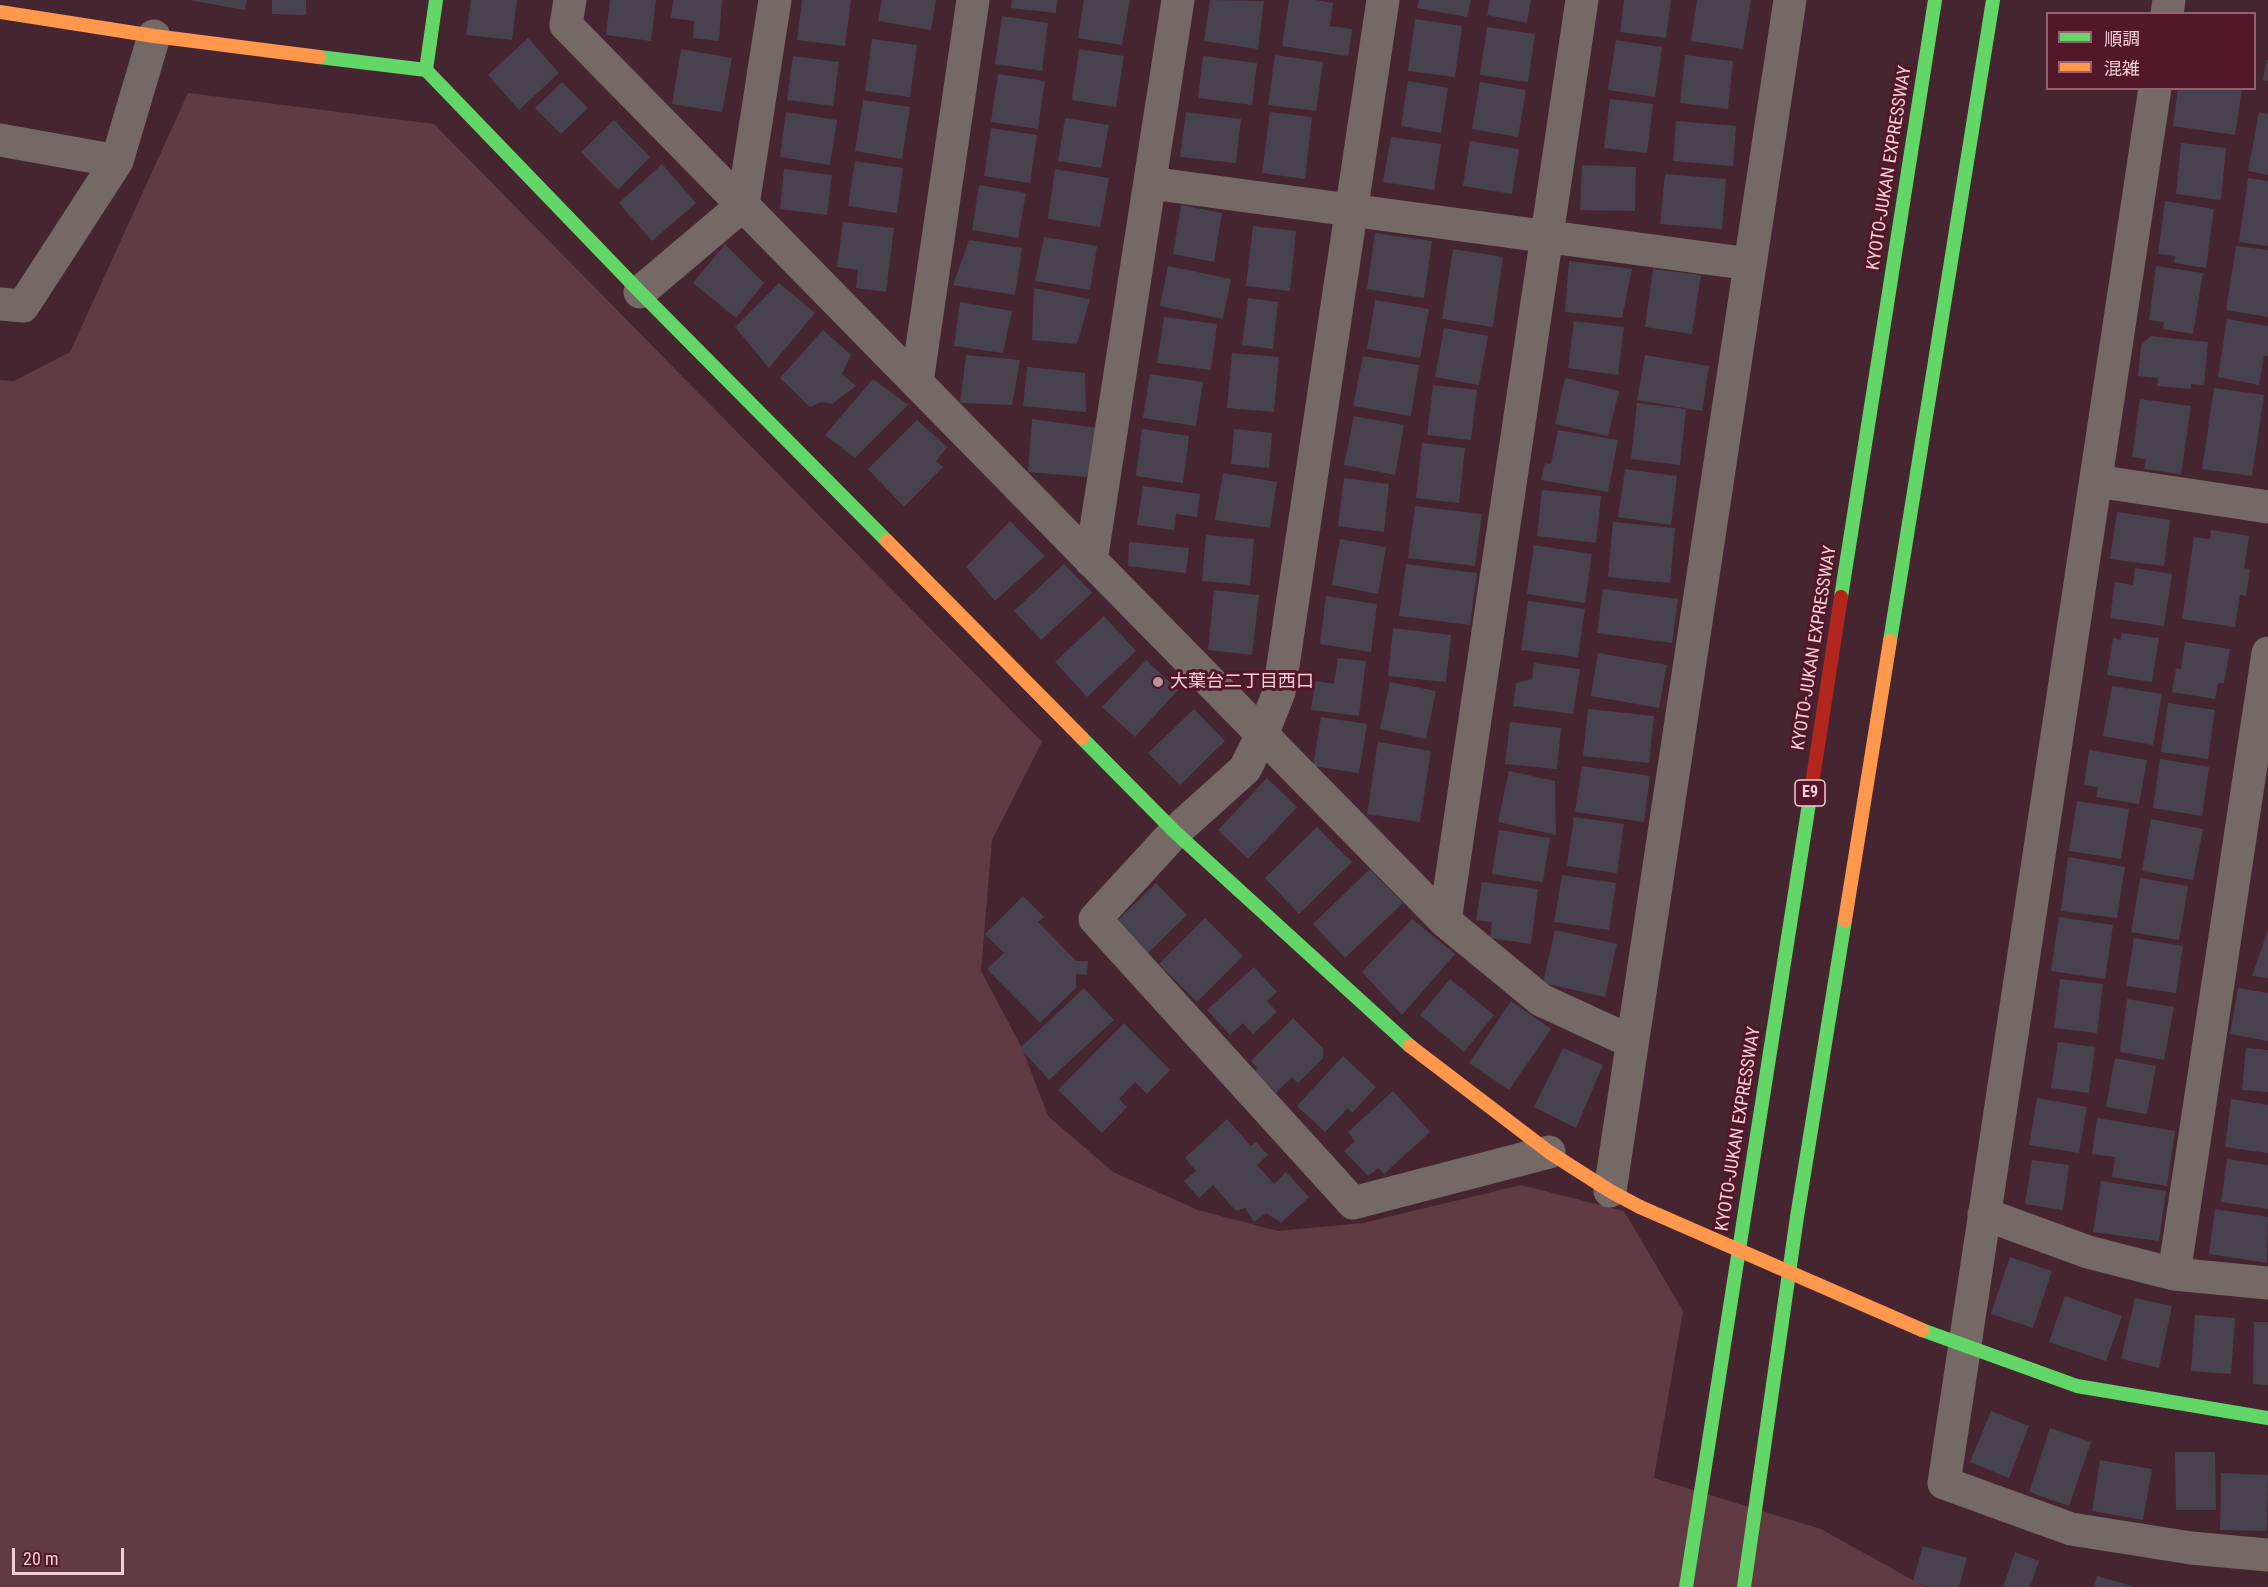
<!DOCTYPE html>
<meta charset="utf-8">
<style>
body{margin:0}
#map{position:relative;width:2268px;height:1587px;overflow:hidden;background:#45252f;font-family:"Roboto Condensed","Noto Sans JP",sans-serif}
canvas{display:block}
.legend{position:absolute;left:2046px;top:12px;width:210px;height:78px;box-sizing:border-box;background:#52182a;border:2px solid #92606e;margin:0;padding:8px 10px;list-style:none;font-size:18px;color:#f3cdd5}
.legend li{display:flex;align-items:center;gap:12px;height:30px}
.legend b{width:30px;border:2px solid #92606e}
.scale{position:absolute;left:12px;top:1548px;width:112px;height:27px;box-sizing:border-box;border:3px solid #f3cdd5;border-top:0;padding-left:8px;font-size:18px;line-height:21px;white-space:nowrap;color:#f3cdd5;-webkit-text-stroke:4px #52182a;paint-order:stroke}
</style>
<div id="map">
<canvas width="2268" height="1587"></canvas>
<ul class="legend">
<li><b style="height:8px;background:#63d668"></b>順調</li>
<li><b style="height:8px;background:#ff974d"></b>混雑</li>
</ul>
<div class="scale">20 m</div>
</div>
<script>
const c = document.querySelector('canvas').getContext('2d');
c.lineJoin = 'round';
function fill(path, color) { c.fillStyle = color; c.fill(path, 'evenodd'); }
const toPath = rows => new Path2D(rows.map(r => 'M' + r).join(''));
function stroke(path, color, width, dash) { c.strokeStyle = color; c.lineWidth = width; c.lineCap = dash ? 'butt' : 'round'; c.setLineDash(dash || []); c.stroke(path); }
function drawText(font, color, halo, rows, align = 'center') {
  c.font = font + ' "Roboto Condensed","Noto Sans JP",sans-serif'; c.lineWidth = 6; c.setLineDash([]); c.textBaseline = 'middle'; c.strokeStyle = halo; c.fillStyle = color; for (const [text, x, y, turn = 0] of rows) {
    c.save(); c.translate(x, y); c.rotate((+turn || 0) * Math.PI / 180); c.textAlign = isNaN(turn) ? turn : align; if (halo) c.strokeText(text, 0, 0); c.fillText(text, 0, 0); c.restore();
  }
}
const green = toPath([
 [188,93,434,124,1042,742,992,840,981,971,1022,1048,1048,1116,1113,1172,1198,1210,1278,1231,1363,1223,1521,1185,1624,1211,1683,1311,1654,1478,1821,1529,1925,1587,0,1587,0,380,14,381,70,352]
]);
const building = toPath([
 [189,0,247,0,245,10],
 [272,0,306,0,306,15,272,14],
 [471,0,517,0,512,40,466,35],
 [610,0,656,0,651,41,606,35],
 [673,0,722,0,719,41,693,38,694,21,671,18],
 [802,0,851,0,845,46,797,40],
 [882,0,936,0,931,30,878,21],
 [1012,0,1057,0,1056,13,1011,8],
 [1084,0,1130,0,1122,45,1078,38],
 [1210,0,1264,1,1258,49,1204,41],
 [1289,0,1316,0,1333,3,1330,26,1352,29,1348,56,1282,46],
 [1419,0,1471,0,1467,17,1417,8],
 [1490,0,1531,0,1527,23,1487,15],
 [1624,0,1671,0,1666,38,1620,32],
 [1697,0,1751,0,1743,49,1691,41],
 [1002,16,1048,23,1042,71,995,64],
 [1415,19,1462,26,1455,77,1408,71],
 [1487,27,1535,34,1528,82,1480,75],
 [528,38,559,73,519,110,488,75],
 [872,39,917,45,910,97,865,91],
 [1616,40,1662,47,1655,97,1608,90],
 [681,49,732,58,722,112,672,104],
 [1079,49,1124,56,1116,107,1072,100],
 [1275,55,1323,62,1316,111,1268,105],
 [1685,55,1733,61,1728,109,1680,103],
 [793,56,839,62,833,106,787,100],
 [1203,56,1257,63,1252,105,1198,98],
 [2267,60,2268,60,2268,81,2263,80],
 [998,74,1045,81,1038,129,991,122],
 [1408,81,1448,88,1441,133,1401,126],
 [562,82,588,108,561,134,535,108],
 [1480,82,1526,90,1518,137,1472,129],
 [2178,88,2242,88,2235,135,2173,126],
 [1610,99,1653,104,1647,153,1604,148],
 [863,100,910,107,902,159,855,151],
 [786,112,837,120,830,165,780,157],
 [1186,112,1241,119,1236,163,1180,157],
 [1270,112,1312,117,1305,179,1262,173],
 [2259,112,2268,114,2268,175,2248,171],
 [1065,118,1109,125,1101,168,1058,161],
 [614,120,650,157,618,190,581,152],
 [1676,121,1736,126,1733,166,1673,161],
 [991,128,1037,135,1030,183,984,176],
 [1391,137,1441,144,1434,190,1383,182],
 [1470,141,1519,149,1512,194,1463,186],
 [2181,143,2226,148,2221,200,2176,194],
 [855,161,903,168,897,213,848,206],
 [662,164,696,203,652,241,619,203],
 [1582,165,1636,167,1635,211,1580,210],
 [784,169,832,175,827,215,780,209],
 [1055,169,1109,178,1100,227,1048,219],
 [1665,174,1726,179,1722,229,1660,224],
 [2248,178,2268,181,2268,246,2239,242],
 [979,185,1026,193,1018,238,972,230],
 [2165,201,2214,209,2206,268,2174,263,2175,256,2158,254],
 [1181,205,1222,213,1214,262,1173,254],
 [843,222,894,228,886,292,856,288,858,270,837,267],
 [1253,226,1296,231,1290,291,1246,286],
 [1375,233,1432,241,1424,298,1367,289],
 [1044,237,1097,246,1090,290,1035,281],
 [969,240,1022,248,1015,295,953,285],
 [725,244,764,283,736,318,693,283],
 [2236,246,2268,250,2268,317,2226,310],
 [1453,249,1503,257,1493,327,1442,319],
 [1569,261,1632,269,1622,318,1565,312],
 [1168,266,1231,279,1223,319,1160,306],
 [2156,266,2203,273,2193,334,2163,329,2164,322,2149,320],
 [1653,269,1701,275,1692,334,1645,327],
 [779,283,815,313,769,368,735,327],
 [1034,288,1090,299,1077,344,1032,340],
 [1248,298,1278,302,1273,349,1242,345],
 [1375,300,1429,309,1420,358,1367,349],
 [960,302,1012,311,1003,353,954,346],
 [1164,317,1217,324,1211,370,1157,363],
 [2227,319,2268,326,2268,356,2264,356,2259,385,2218,377],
 [1574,321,1624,327,1618,375,1568,368],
 [1444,328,1488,336,1479,385,1435,377],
 [823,330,851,355,842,374,856,386,832,404,822,402,810,407,780,378],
 [2151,336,2208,342,2204,385,2191,384,2191,389,2157,386,2158,378,2138,376,2141,345],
 [1232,353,1279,357,1274,412,1227,408],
 [966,355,1020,360,1012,405,960,403],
 [1645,355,1709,366,1702,411,1637,400],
 [1363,356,1419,365,1411,416,1353,406],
 [1027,367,1085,373,1086,412,1023,406],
 [1150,374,1203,382,1196,426,1143,418],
 [1565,378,1619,391,1608,436,1555,424],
 [873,379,908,405,855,458,825,435],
 [1433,385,1477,390,1471,440,1427,435],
 [2214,388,2264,395,2252,476,2202,469],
 [2140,399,2191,406,2181,474,2144,469,2146,459,2132,457],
 [1637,403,1686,409,1680,465,1631,459],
 [1354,416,1404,425,1395,475,1344,465],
 [1032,419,1098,428,1087,477,1028,472],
 [917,420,947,447,936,461,943,467,904,507,868,469],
 [1142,429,1189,436,1183,483,1136,476],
 [1234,429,1272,433,1269,468,1231,464],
 [1558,430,1618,440,1608,492,1541,480,1545,463,1551,464],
 [1422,443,1465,448,1459,503,1416,498],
 [1625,469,1677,476,1671,525,1618,517],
 [1223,473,1277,482,1270,528,1215,520],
 [1344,478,1389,484,1384,532,1338,526],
 [1143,486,1200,494,1197,517,1176,514,1174,530,1137,525],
 [1542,490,1601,496,1596,543,1537,536],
 [1415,506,1482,514,1475,566,1408,558],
 [2117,512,2170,520,2164,566,2110,559],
 [1010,521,1045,556,995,601,966,567],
 [1613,522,1675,528,1670,583,1608,577],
 [2211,530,2249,536,2244,568,2250,569,2246,596,2240,595,2235,627,2182,619,2194,537,2210,539],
 [1206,535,1254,539,1250,585,1202,581],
 [1340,539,1386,547,1378,594,1332,585],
 [1129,542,1189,548,1186,573,1128,566],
 [1534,545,1592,554,1585,603,1527,594],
 [1064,564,1092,593,1041,640,1014,611],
 [1406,564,1477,573,1470,625,1399,616],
 [2135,568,2172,574,2164,626,2110,618,2115,582,2133,585],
 [1603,589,1678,599,1672,643,1597,633],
 [1214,590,1259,595,1252,655,1208,650],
 [1326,596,1377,604,1371,652,1320,644],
 [1528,601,1585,609,1578,657,1521,650],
 [1104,616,1136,651,1087,697,1055,662],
 [1393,628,1451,635,1446,682,1388,676],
 [2122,633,2159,638,2152,682,2107,675,2113,638,2121,640],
 [2185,642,2230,649,2224,683,2218,683,2215,699,2172,692,2176,668,2181,669],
 [1598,653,1667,665,1659,708,1591,696],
 [1338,658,1366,661,1359,716,1311,710,1315,681,1334,684],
 [1146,660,1178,690,1135,737,1102,707],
 [1534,663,1580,669,1573,714,1513,706,1516,683,1532,679],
 [1390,682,1436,691,1426,739,1380,729],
 [2112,686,2162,694,2153,745,2103,736],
 [2168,703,2215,710,2208,759,2161,752],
 [1194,709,1225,741,1180,785,1148,753],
 [1588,709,1654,716,1649,763,1583,756],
 [1321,717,1367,724,1359,773,1313,766],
 [1510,722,1561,728,1557,769,1505,764],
 [1378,742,1431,751,1420,822,1367,814],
 [2089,750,2147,760,2139,804,2096,797,2098,787,2084,785],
 [2160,759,2209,767,2202,816,2153,808],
 [1582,766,1650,776,1644,822,1575,812],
 [1509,771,1555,781,1556,835,1498,822],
 [1267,778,1297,807,1248,859,1218,830],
 [2077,801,2129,809,2121,859,2069,851],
 [1574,817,1624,824,1617,873,1567,866],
 [2151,819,2203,829,2193,880,2142,871],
 [1317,827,1352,862,1299,914,1265,878],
 [1499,830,1550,838,1543,882,1492,874],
 [2068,857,2125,867,2117,918,2061,911],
 [1370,869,1403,903,1345,958,1313,924],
 [1562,875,1616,883,1609,930,1554,922],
 [2140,878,2188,886,2179,940,2131,932],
 [1482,882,1538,889,1531,944,1490,938,1492,922,1476,920],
 [1156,883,1187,915,1147,954,1116,922],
 [1023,896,1044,917,1038,922,1076,961,1088,961,1087,975,1076,974,1076,988,1040,1023,987,969,1004,953,985,934],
 [2059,917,2113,925,2105,979,2051,971],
 [1205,918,1243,956,1197,1002,1159,964],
 [1412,919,1455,954,1402,1015,1362,972],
 [1555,930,1617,944,1605,997,1543,983],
 [2268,930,2268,978,2252,976],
 [2134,938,2183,946,2176,993,2126,986],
 [1254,967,1277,992,1267,1001,1277,1012,1253,1034,1243,1023,1230,1035,1207,1010],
 [1450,979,1494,1015,1464,1052,1420,1015],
 [2060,979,2103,984,2097,1033,2054,1028],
 [1084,988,1114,1020,1049,1080,1020,1048],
 [2238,988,2268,993,2268,1041,2230,1034],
 [2127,999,2174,1007,2164,1060,2120,1052],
 [1511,1001,1551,1029,1509,1090,1469,1063],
 [1293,1018,1323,1048,1323,1058,1298,1083,1292,1077,1276,1093,1255,1071,1257,1067,1251,1061],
 [1124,1023,1170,1070,1147,1094,1135,1082,1119,1099,1127,1107,1102,1133,1058,1090],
 [2058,1042,2095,1047,2089,1093,2051,1088],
 [1563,1048,1603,1065,1576,1128,1534,1107],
 [2246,1048,2268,1050,2268,1092,2242,1090],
 [1343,1056,1376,1087,1352,1113,1348,1108,1325,1132,1297,1106],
 [2115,1058,2156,1066,2147,1114,2106,1107],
 [1393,1091,1430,1132,1384,1174,1378,1168,1368,1176,1344,1151,1355,1141,1348,1132],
 [2037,1098,2087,1107,2079,1153,2029,1145],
 [2231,1099,2268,1105,2268,1153,2225,1147],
 [2097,1118,2175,1131,2167,1186,2112,1177,2115,1157,2092,1154],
 [1227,1119,1251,1146,1256,1142,1268,1155,1257,1165,1274,1184,1286,1172,1309,1197,1281,1223,1266,1213,1254,1222,1245,1208,1236,1211,1213,1185,1199,1198,1184,1181,1196,1171,1185,1158],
 [2227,1159,2268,1165,2268,1209,2221,1202],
 [2032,1160,2069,1165,2063,1210,2025,1204],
 [2101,1181,2166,1191,2159,1241,2093,1232],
 [2215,1209,2268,1217,2267,1263,2209,1254],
 [2010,1257,2052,1271,2033,1328,1991,1314],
 [2065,1296,2122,1316,2106,1361,2049,1342],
 [2135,1298,2172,1306,2159,1368,2121,1359],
 [2195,1315,2235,1318,2231,1374,2191,1371],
 [2254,1322,2268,1322,2268,1385,2253,1384],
 [1991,1411,2029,1426,2009,1478,1970,1462],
 [2050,1428,2091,1442,2069,1506,2029,1492],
 [2175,1452,2215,1452,2216,1510,2176,1510],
 [2100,1460,2152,1469,2143,1520,2092,1511],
 [2221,1473,2268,1475,2267,1531,2220,1530],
 [1923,1546,1967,1558,1959,1587,1928,1587,1913,1581],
 [2015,1552,2039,1561,2030,1587,2003,1587],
 [2097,1576,2132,1586,2132,1587,2094,1587]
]);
const street = toPath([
 [570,0,566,25,1445,921,1541,1000,1632,1042],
 [1383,0,1279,692,1262,735,1245,769,1175,832,1095,919,1353,1203,1549,1152],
 [2167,14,2169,0],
 [2155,88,1944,1483,2071,1529,2191,1548,2268,1555],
 [0,140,117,161],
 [1150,183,1750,264],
 [640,292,743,205,775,0],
 [0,304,23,306,117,161,154,36],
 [917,382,973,0],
 [2096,481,2268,507],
 [1091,561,1178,0],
 [1445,921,1582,0],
 [1610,1191,1790,0],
 [1984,1214,2088,1252,2174,1274,2268,1283],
 [2174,1274,2268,653]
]);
const fast = toPath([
 [319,57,426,70,640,292,887,541],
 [426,70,436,0],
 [1841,597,1935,0],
 [1890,641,1993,0],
 [1082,738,1175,832,1410,1046],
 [1922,1330,2077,1386,2268,1418],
 [1686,1587,1811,791],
 [1744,1587,1797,1217,1845,920]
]);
const slow = toPath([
 [0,12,154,36,319,57],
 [887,541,1082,738],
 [1845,920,1890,641],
 [1410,1046,1549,1152,1610,1191,1640,1207]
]);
const jam = toPath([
 [1811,791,1841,597]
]);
const slowBridge = toPath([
 [1640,1207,1922,1330]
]);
const markers = [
 [1158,682,6,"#b6929b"]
];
const shields = [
 [1810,793,30]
];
const shieldNames = [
 ["E9",1810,793]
];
const streetNames = [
 ["KYOTO-JUKAN EXPRESSWAY",1890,168,-81],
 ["KYOTO-JUKAN EXPRESSWAY",1815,648,-81],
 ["KYOTO-JUKAN EXPRESSWAY",1739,1129,-81]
];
const poiNames = [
 ["大葉台二丁目西口",1170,682]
];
fill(green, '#603b44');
fill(building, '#48424e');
stroke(street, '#756965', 33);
stroke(fast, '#63d668', 14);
stroke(slow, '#ff974d', 14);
stroke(jam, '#b3261e', 14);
stroke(slowBridge, '#ff974d', 14);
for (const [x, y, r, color] of markers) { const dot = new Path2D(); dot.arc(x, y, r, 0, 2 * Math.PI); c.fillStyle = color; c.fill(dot); stroke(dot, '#52182a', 2); }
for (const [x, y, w] of shields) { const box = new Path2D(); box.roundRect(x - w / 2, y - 13, w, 26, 4.5); c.fillStyle = '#52182a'; c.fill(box); stroke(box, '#f3cdd5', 1.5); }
drawText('bold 16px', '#f3cdd5', null, shieldNames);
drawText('18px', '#f3cdd5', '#52182a', streetNames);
drawText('18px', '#f3cdd5', '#52182a', poiNames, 'left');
</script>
